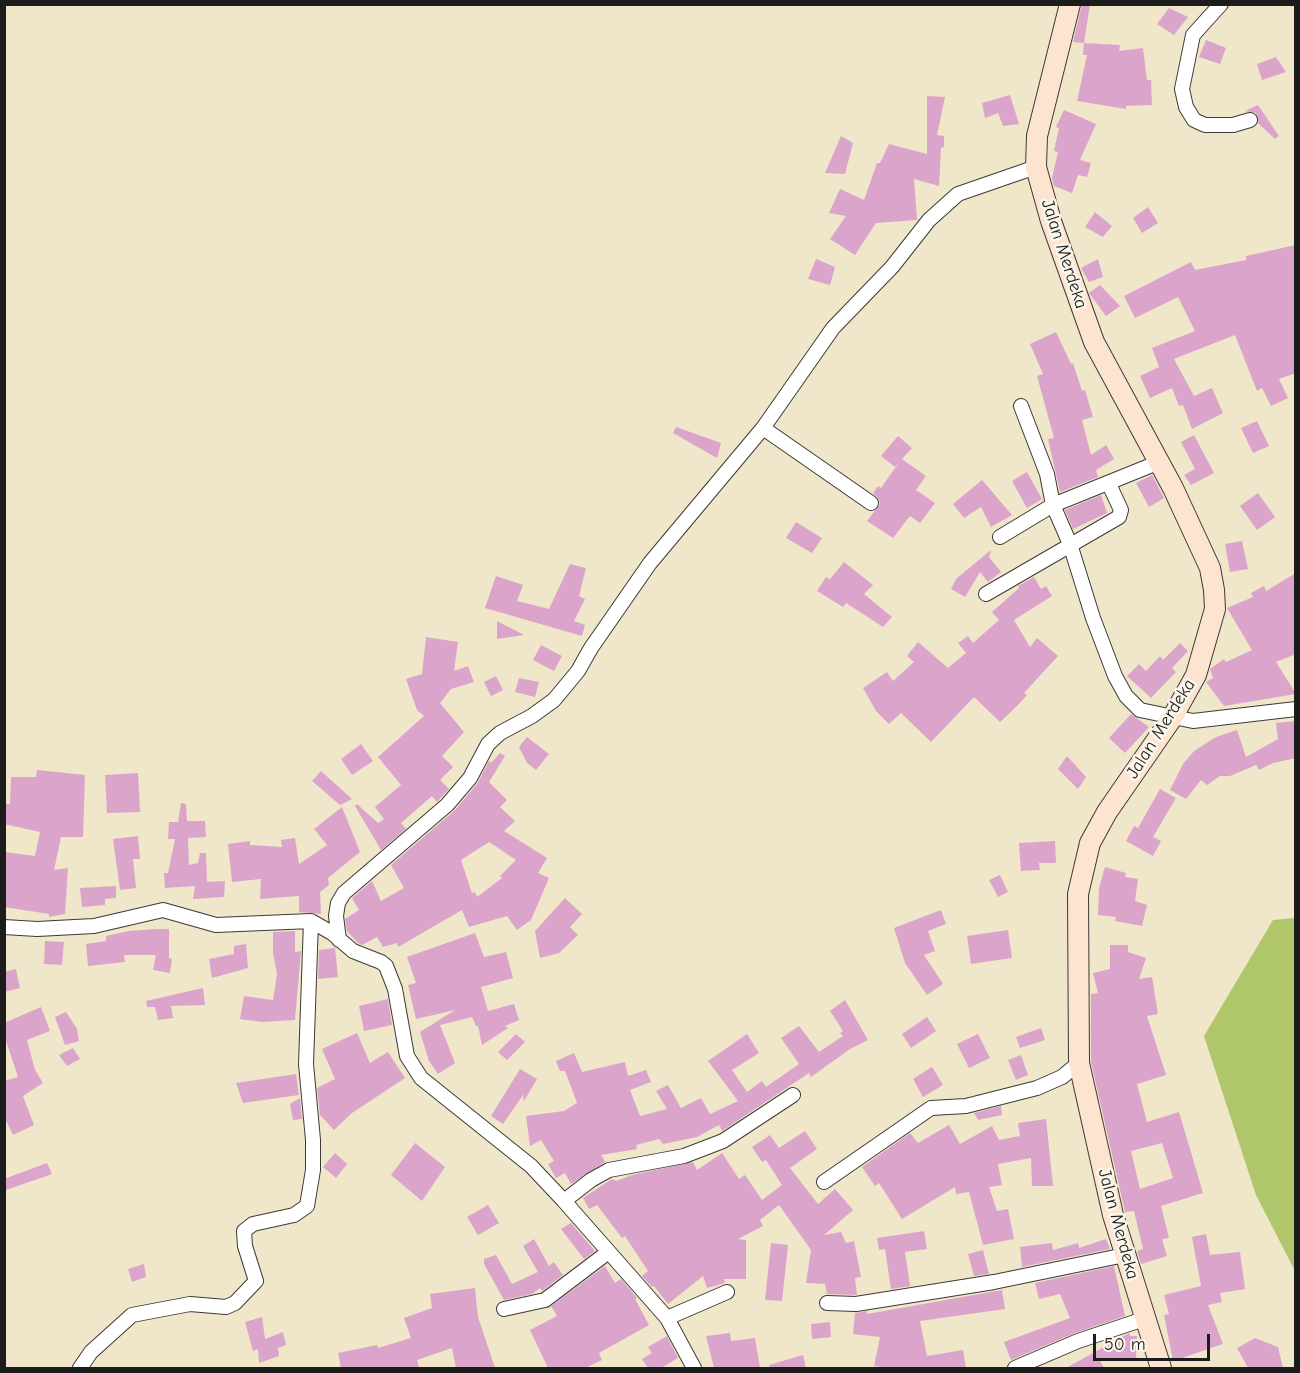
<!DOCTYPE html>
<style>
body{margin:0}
#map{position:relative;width:1300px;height:1373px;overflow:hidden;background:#f0e6ca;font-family:"Comic Neue",sans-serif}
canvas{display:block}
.frame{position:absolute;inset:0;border:6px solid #1c1c1c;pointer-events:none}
.scale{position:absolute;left:1093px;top:1334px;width:117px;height:27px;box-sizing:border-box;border:3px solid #1c1c1c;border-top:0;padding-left:8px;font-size:18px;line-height:21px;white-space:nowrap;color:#1c1c1c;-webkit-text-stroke:4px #fbf7ec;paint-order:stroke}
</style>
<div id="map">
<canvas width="1300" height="1373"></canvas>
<div class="frame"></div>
<div class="scale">50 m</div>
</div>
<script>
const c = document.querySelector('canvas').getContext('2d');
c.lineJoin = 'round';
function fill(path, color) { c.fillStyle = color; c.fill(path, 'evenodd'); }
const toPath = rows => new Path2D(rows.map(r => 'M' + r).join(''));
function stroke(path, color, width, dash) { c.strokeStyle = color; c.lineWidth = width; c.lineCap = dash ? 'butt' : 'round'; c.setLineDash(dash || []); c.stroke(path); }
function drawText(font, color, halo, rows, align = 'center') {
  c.font = font + ' "Comic Neue",sans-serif'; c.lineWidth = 5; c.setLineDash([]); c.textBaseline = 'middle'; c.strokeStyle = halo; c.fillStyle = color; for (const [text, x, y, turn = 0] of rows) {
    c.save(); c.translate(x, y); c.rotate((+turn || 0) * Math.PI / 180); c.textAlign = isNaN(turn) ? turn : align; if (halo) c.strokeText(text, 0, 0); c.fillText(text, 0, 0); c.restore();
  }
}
const green = toPath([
 [1295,918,1296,918,1295,1271,1256,1195,1204,1036,1273,920]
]);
const building = toPath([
 [1082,4,1090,4,1084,43,1073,42],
 [1169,8,1188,17,1174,35,1157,24],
 [1206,40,1226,48,1220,64,1199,57],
 [1084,43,1120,45,1119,51,1143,48,1147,80,1151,80,1152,105,1126,106,1126,109,1077,101,1087,55,1083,55],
 [1276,57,1286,72,1262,80,1257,64],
 [1010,95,1019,124,1003,126,998,113,985,118,982,103],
 [927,96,945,97,937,135,944,136,944,147,941,148,939,186,914,179,917,220,876,223,855,255,830,239,846,216,829,213,840,189,864,200,877,163,880,163,889,144,927,154],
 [1258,105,1279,136,1275,139,1258,123,1256,113,1245,111],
 [1064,110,1096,124,1080,160,1091,163,1087,177,1078,175,1072,193,1054,186,1052,178,1058,152,1054,151,1059,128,1056,127],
 [841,136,853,143,845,174,825,173],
 [1148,207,1158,223,1142,233,1133,218],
 [1095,212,1112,226,1103,237,1085,227],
 [1296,245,1296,373,1279,379,1288,398,1271,406,1262,388,1257,391,1235,335,1174,359,1194,396,1212,388,1223,413,1192,429,1183,405,1179,406,1172,388,1150,398,1140,376,1159,367,1152,348,1195,331,1178,297,1135,318,1124,296,1191,262,1195,270,1246,260,1246,256],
 [816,259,835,267,830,285,808,279],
 [1098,259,1103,277,1089,282,1081,268],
 [1100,285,1120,306,1106,316,1089,293],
 [1056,332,1071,364,1073,363,1082,391,1085,390,1093,417,1082,420,1091,455,1106,445,1114,459,1096,470,1098,477,1060,492,1048,439,1054,438,1037,376,1043,374,1030,344],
 [1257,421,1269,446,1253,453,1241,428],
 [676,427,721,443,717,458,673,433],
 [1194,435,1214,473,1191,485,1184,475,1195,469,1181,442],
 [898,436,912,448,902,459,926,476,916,490,935,503,920,523,910,516,893,538,867,521,880,504,879,499,873,493,878,486,881,488,900,461,895,467,881,456],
 [1027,472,1042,499,1027,508,1012,481],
 [1152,475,1164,498,1149,507,1136,483],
 [982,480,1012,515,991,527,981,507,964,518,953,504],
 [1258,493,1275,517,1257,530,1240,506],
 [1101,495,1107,513,1073,529,1065,510],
 [796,522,822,538,812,553,786,538],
 [1242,541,1248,569,1230,572,1225,544],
 [991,550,989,557,1001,572,988,582,980,572,965,597,951,589,956,579],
 [844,562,873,585,864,594,892,617,883,627,846,603,843,607,817,591,826,577,830,579],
 [570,564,586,568,579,596,585,599,574,621,585,625,582,636,485,608,496,576,523,585,517,601,549,609],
 [1296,573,1296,654,1276,662,1296,694,1224,706,1206,682,1213,678,1210,669,1224,659,1226,662,1252,650,1227,608,1253,597,1251,593,1264,586,1266,591],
 [1034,577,1041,589,1046,586,1052,596,1014,620,1030,647,1037,638,1058,656,1024,693,1027,695,1016,707,1000,722,974,697,931,742,901,713,889,724,876,711,863,688,887,672,893,681,914,662,907,656,918,642,948,668,966,653,958,643,968,636,973,643,999,620,992,612,1019,588,1018,586],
 [497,621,524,635,497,639],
 [426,637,458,642,454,671,468,666,474,682,451,689,440,703,464,732,442,756,453,767,440,780,449,789,437,802,432,796,401,823,406,829,381,850,355,806,357,804,378,823,384,819,375,807,401,785,378,757,424,716,417,710,406,679,422,674],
 [1180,643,1188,651,1172,668,1176,672,1151,698,1127,676,1139,664,1146,671,1160,656,1163,660],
 [541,645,562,656,554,671,533,660],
 [496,676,503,690,491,696,484,682],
 [519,678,539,682,535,697,515,692],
 [1131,714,1149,727,1125,753,1109,738],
 [1296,721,1296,758,1273,763,1259,770,1256,765,1230,776,1220,776,1207,785,1201,780,1186,799,1170,790,1183,764,1194,751,1216,737,1237,730,1246,757,1278,739,1276,723],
 [527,737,549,754,536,770,527,763,519,747],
 [361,744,373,761,352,775,341,759],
 [500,753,505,756,489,782,507,800,500,807,515,821,504,831,547,858,538,873,549,878,531,920,517,930,507,916,469,927,462,910,398,947,397,943,383,947,377,937,362,945,358,943,347,931,345,919,359,910,352,898,372,881,381,901,404,888,391,865,454,811,477,784,489,761,491,763],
 [489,842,516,860,500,876,502,878,477,897,475,892,472,893,461,860],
 [1067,756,1086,777,1078,789,1058,769],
 [37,770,85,775,83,837,61,837,54,870,68,868,65,914,49,917,49,914,4,907,4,852,35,856,40,832,4,824,4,804,10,804,11,777,36,777],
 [321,771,352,799,340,805,312,781],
 [138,773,140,812,107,813,105,775],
 [1160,789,1176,798,1153,837,1161,841,1153,856,1126,841,1134,826,1138,828],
 [181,803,186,804,187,821,205,821,206,837,188,838,189,865,198,863,200,853,206,853,207,882,225,881,224,897,193,899,195,886,165,888,164,873,168,873,175,839,168,839,169,822,178,822],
 [342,807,360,852,328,878,329,885,320,892,321,914,299,912,299,896,260,899,261,879,232,882,228,844,250,841,250,845,282,847,281,840,295,838,299,864,327,845,314,829],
 [138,836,140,859,133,859,136,888,120,890,113,839],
 [1055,841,1056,863,1039,863,1040,870,1021,871,1019,843],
 [1105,867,1126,873,1125,877,1138,879,1135,901,1147,905,1142,926,1115,921,1116,917,1098,915,1099,888],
 [1000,875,1008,892,998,897,989,880],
 [116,886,116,898,105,899,105,905,82,907,80,888],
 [565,898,582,914,570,927,578,935,559,953,540,958,535,931],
 [941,910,946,924,928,931,935,951,924,955,943,984,927,995,905,963,894,928],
 [156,929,169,929,169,958,172,959,170,973,153,970,156,955,124,955,125,962,88,966,86,944,106,941,106,936,129,931],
 [1008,930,1012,958,971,964,967,936],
 [295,931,295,952,301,951,295,1020,262,1022,240,1019,244,996,273,1000,277,974,273,953,273,932],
 [475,933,484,957,506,952,513,978,481,987,488,1011,514,1004,519,1020,505,1026,508,1028,482,1045,478,1026,476,1026,472,1017,440,1025,455,1063,438,1074,429,1061,420,1032,455,1010,416,1019,408,985,416,983,407,957],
 [45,941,64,942,62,965,44,964],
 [246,944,248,968,212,978,209,959,234,954,234,946],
 [1110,945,1128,945,1128,952,1146,958,1139,979,1152,977,1158,1014,1147,1016,1166,1075,1137,1084,1147,1122,1179,1112,1203,1193,1161,1206,1169,1238,1162,1239,1167,1256,1141,1264,1137,1251,1143,1249,1134,1211,1125,1212,1091,1062,1091,994,1098,993,1093,973,1110,969],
 [1162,1143,1173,1178,1140,1189,1131,1151],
 [335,948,338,977,318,979,319,950],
 [16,969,20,988,4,992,4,972],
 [203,988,205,1005,171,1006,173,1018,158,1020,155,1007,147,1007,146,1001],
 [388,999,392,1025,364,1031,359,1006],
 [845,1000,868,1040,850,1049,811,1077,809,1073,722,1131,719,1125,697,1137,663,1144,659,1139,636,1145,637,1149,601,1155,605,1162,571,1184,565,1173,556,1178,548,1164,554,1161,541,1140,530,1146,526,1116,564,1111,577,1103,565,1071,560,1071,556,1061,574,1053,582,1072,625,1062,628,1076,646,1070,651,1082,630,1090,640,1116,667,1109,656,1091,668,1085,681,1108,701,1098,710,1114,738,1101,708,1061,747,1034,759,1053,732,1070,747,1092,762,1081,766,1087,799,1064,781,1038,799,1026,819,1052,843,1036,840,1033,843,1031,830,1011],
 [41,1007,50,1031,27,1040,35,1070,43,1083,23,1096,34,1125,13,1135,4,1116,4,1081,18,1077,4,1035,4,1023],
 [66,1012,77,1029,79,1041,65,1045,55,1017],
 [927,1017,936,1031,911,1048,902,1034],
 [1041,1028,1045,1040,1020,1048,1016,1037],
 [357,1033,370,1063,388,1052,405,1078,352,1113,334,1130,320,1115,317,1088,335,1079,322,1049],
 [516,1034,525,1042,507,1060,498,1052],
 [978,1034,990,1058,969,1068,957,1044],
 [73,1048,80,1059,67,1066,59,1055],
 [1021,1055,1028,1075,1016,1080,1008,1060],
 [932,1067,943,1085,923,1097,913,1079],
 [520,1069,537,1079,524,1101,523,1095,503,1124,491,1116],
 [296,1074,299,1095,243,1103,236,1083],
 [300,1098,302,1119,293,1120,290,1104],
 [1001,1106,1002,1115,978,1120,974,1113],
 [1046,1119,1053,1186,1032,1186,1031,1158,998,1164,1002,1185,989,1187,997,1211,1008,1209,1014,1239,983,1245,969,1192,956,1194,955,1187,902,1219,879,1183,875,1186,862,1167,910,1133,918,1143,949,1125,960,1144,992,1126,999,1140,1020,1136,1018,1123],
 [805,1131,817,1149,790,1168,818,1204,835,1189,853,1210,824,1235,841,1232,846,1243,854,1241,861,1277,855,1278,857,1295,827,1294,825,1284,806,1283,811,1250,779,1205,760,1220,763,1226,738,1239,746,1240,746,1279,724,1279,725,1283,707,1288,703,1276,668,1304,654,1286,652,1287,642,1276,648,1271,625,1236,622,1238,597,1205,589,1209,583,1198,612,1179,616,1181,632,1175,693,1162,697,1170,722,1153,739,1179,745,1175,762,1200,782,1185,766,1160,762,1162,752,1147,770,1135,779,1148],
 [415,1143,445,1167,422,1201,391,1175],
 [335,1153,347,1164,336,1178,323,1167],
 [47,1163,52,1174,6,1190,4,1179],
 [488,1205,499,1223,478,1235,467,1217],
 [571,1223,595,1251,584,1259,561,1229],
 [924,1231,927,1249,905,1252,910,1286,891,1289,885,1249,879,1250,877,1238],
 [1206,1234,1210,1255,1240,1252,1245,1289,1220,1293,1222,1302,1208,1305,1223,1344,1173,1361,1164,1315,1169,1314,1164,1295,1201,1286,1192,1237],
 [534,1239,549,1266,554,1262,563,1275,542,1291,540,1288,532,1294,504,1300,484,1264,484,1259,496,1255,512,1284,538,1272,523,1246],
 [1106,1239,1110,1249,1022,1267,1020,1247,1052,1243,1053,1250,1078,1243,1079,1248],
 [771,1243,788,1245,782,1301,765,1300],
 [983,1250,989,1274,974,1276,968,1254],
 [144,1264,146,1277,132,1282,128,1269],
 [605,1266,615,1283,621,1279,637,1298,635,1299,649,1325,599,1353,602,1360,585,1368,548,1368,530,1330,557,1316,551,1306],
 [1114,1266,1125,1316,1075,1333,1011,1360,1004,1342,1070,1318,1060,1294,1039,1299,1035,1283],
 [475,1288,478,1317,495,1368,456,1368,452,1348,417,1360,419,1368,341,1368,338,1353,377,1345,378,1348,411,1338,404,1318,432,1308,430,1294],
 [1002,1290,1005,1309,920,1321,927,1356,963,1350,966,1368,888,1368,874,1366,880,1337,853,1334,855,1313,867,1311,867,1314],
 [262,1317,265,1339,283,1332,286,1345,278,1348,279,1356,259,1363,258,1349,253,1351,245,1322],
 [830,1322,831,1337,812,1339,811,1324],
 [730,1333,731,1341,755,1338,760,1368,714,1368,706,1336],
 [1129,1333,1130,1336,1137,1336,1136,1360,1099,1359,1104,1368,1066,1368],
 [667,1336,678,1358,661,1368,648,1368,642,1359,652,1353,648,1347],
 [1255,1338,1278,1347,1283,1368,1248,1368,1237,1348],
 [803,1355,806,1368,770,1368,769,1365]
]);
const street = toPath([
 [1221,4,1193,35,1182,89,1186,107,1194,120,1205,125,1233,125,1250,120],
 [1021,406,1047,474,1053,505,1070,544,1093,618,1115,676,1126,696,1140,710,1193,721,1296,709],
 [763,428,871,503],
 [1000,537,1053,505,1157,463],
 [986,594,1119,517,1121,510,1109,484],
 [4,927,37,929,94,926,163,910,216,925,311,921,332,933,353,951,381,962,386,966,395,989,407,1056,421,1078,531,1166,564,1201,667,1318,694,1368],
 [339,940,336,916,338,903,344,893,447,805,470,778,488,744,500,733,532,716,554,700,578,671,591,648,650,563,763,428,833,328,892,267,929,220,958,194,1036,167],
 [824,1182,931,1108,966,1106,1037,1088,1062,1077,1079,1063],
 [564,1201,591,1180,609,1170,684,1156,723,1141,793,1095],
 [827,1303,856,1304,994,1282,1125,1255],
 [504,1309,545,1300,607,1253],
 [667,1318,727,1292],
 [80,1368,91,1352,132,1315,190,1304,226,1307,235,1303,256,1281,245,1246,244,1231,253,1224,294,1215,307,1206,313,1170,313,1140,306,1064,311,921],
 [1015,1368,1078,1341,1144,1319]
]);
const secondary = toPath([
 [1070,4,1037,136,1036,167,1051,221,1094,342,1173,488,1210,568,1214,590,1215,609,1196,675,1172,718,1107,812,1090,843,1078,894,1079,1063,1113,1215,1161,1368]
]);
const streetNames = [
 ["Jalan Merdeka",1064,254,72],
 ["Jalan Merdeka",1161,729,-58],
 ["Jalan Merdeka",1118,1224,75]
];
fill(green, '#afc66a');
fill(building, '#dba5cb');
stroke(street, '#3c3a36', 16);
stroke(secondary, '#3c3a36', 22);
stroke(street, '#fff', 14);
stroke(secondary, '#fde4d1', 20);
drawText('18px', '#1c1c1c', '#fbf7ec', streetNames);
</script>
